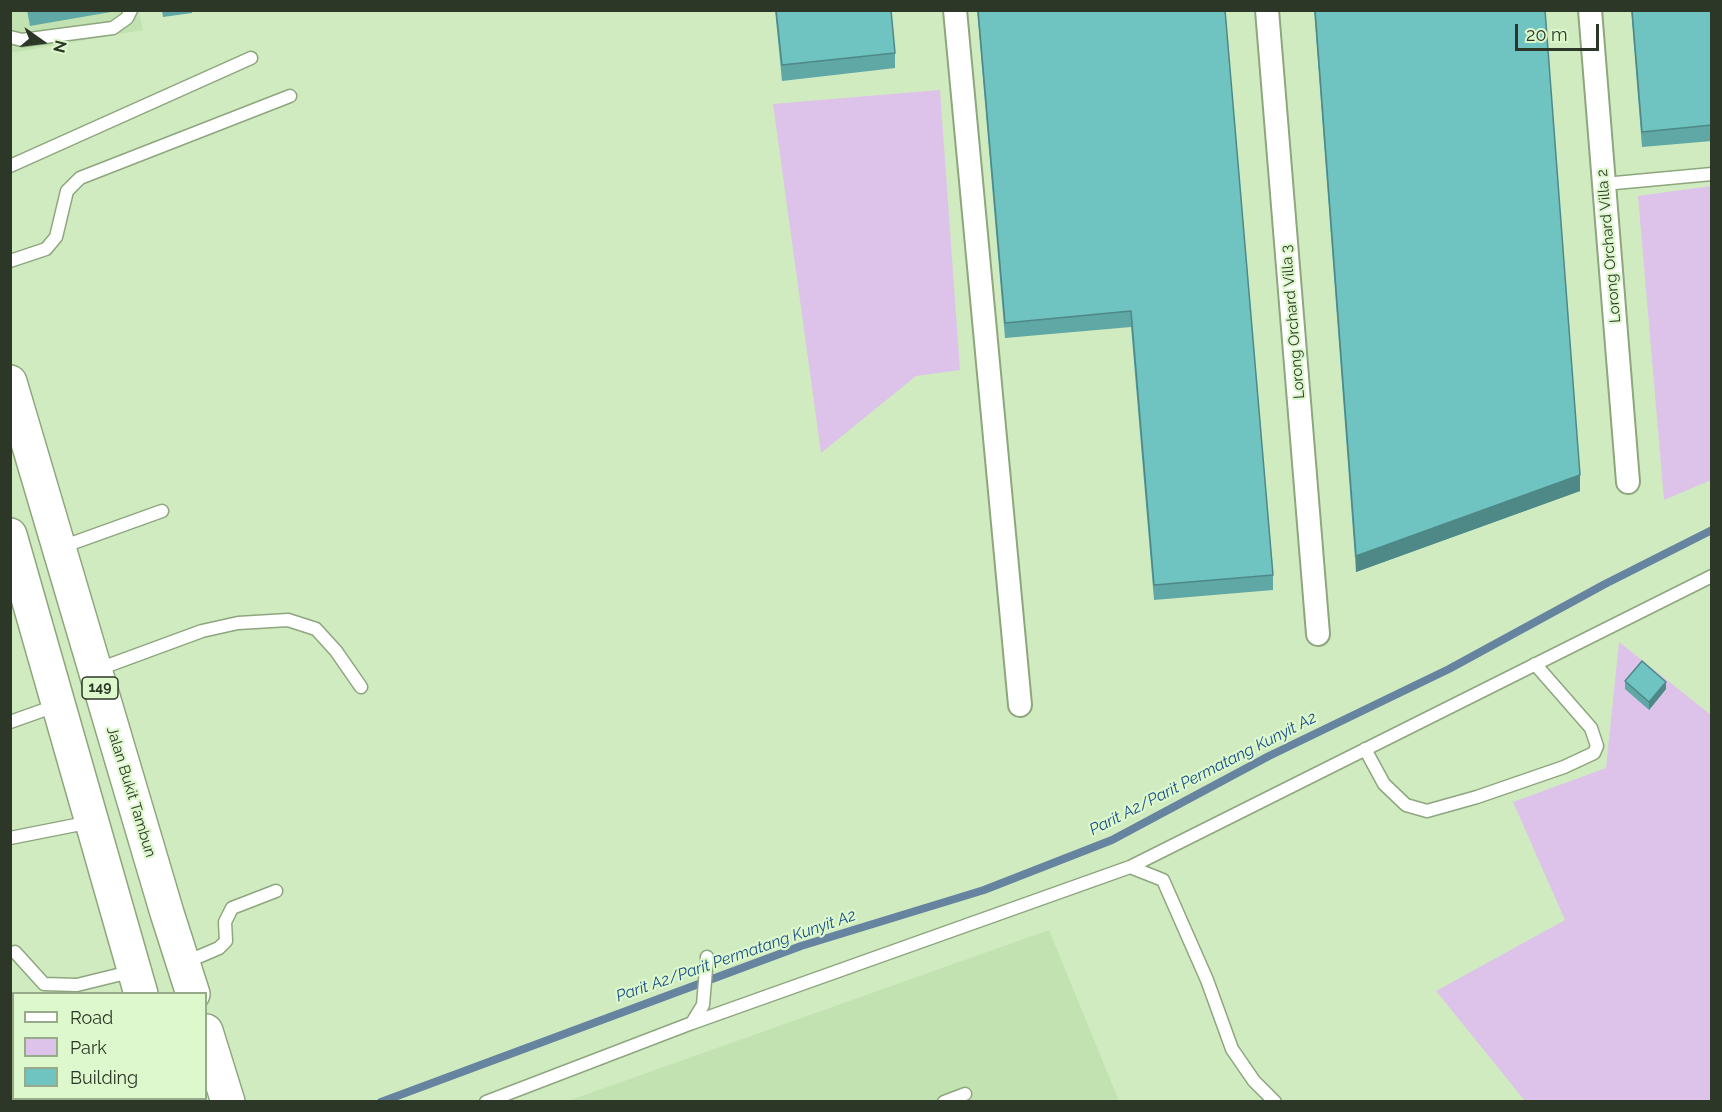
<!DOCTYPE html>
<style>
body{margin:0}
#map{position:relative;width:1722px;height:1112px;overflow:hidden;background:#d0ebc0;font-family:Raleway,sans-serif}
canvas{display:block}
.frame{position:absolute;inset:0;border:12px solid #2d3727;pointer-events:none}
.legend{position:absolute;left:12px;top:992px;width:195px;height:108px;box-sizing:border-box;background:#ddf8cd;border:2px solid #97ab8b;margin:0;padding:8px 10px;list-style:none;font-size:18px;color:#2d3727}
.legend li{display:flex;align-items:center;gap:12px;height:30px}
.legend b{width:30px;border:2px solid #97ab8b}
.north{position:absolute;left:12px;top:12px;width:60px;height:60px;-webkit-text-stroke:4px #ddf8cd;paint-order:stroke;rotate:104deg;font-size:16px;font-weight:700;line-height:24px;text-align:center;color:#2d3727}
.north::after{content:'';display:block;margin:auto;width:21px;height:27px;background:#2d3727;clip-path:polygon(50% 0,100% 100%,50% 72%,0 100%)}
.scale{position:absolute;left:1515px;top:24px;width:84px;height:27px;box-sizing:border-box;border:3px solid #2d3727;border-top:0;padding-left:8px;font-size:18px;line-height:21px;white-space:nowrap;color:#2d3727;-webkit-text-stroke:4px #ddf8cd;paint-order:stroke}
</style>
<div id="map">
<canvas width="1722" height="1112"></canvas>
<div class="frame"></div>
<ul class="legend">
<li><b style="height:8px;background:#fff"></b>Road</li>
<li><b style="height:16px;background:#ddc3ea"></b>Park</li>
<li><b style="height:16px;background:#6fc3c1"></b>Building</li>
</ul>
<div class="north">N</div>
<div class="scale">20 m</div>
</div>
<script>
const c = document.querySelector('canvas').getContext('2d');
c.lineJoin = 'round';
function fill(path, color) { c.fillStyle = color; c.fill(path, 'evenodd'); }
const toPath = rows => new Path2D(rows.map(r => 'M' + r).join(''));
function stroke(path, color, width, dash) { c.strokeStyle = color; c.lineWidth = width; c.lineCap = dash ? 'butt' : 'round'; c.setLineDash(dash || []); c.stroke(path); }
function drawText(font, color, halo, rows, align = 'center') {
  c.font = font + ' Raleway,sans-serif'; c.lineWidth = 4.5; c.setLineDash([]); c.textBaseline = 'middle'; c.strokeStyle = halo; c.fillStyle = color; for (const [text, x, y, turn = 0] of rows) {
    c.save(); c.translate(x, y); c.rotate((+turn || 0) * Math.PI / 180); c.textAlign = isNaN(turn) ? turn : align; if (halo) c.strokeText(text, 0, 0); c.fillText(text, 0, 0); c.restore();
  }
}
const built = toPath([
 [11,11,139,11,143,30,11,53],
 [1049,930,1119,1101,565,1102]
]);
const green = toPath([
 [940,90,960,370,916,376,821,453,773,104],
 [1711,186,1711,480,1664,500,1638,196],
 [1619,642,1711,715,1711,1101,1525,1101,1436,991,1565,920,1513,802,1606,768]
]);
const stream = toPath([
 [381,1102,801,946,984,890,1112,840,1269,756,1449,669,1605,584,1712,530]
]);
const lane = toPath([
 [10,37,22,40,113,28,127,18,131,10],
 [10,166,251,58],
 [1604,184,1712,174],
 [10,261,46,249,56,237,67,191,80,178,290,96],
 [59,548,162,511],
 [96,670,202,631,238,623,288,620,316,629,336,651,361,687],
 [10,722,58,705],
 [1365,749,1384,784,1406,805,1427,811,1477,797,1564,767,1594,753,1597,746,1591,728,1535,664],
 [10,838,91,822],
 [1130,867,1163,880,1207,980,1232,1049,1254,1081,1275,1102],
 [15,952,44,984,77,985,134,971],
 [184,963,219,948,226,941,225,922,232,908,276,891],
 [692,1023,1130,867,1712,576],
 [10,1098,14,1097],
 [486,1102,692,1023,703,1005,707,957],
 [944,1102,965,1094]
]);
const street = toPath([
 [955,10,1020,705],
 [1267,10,1318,634],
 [1590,10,1628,482]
]);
const primary = toPath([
 [10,382,167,913,193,994],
 [10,535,141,994],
 [206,1031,228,1102],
 [170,1098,171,1102]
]);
const wall = toPath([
 [27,10,111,10,111,12,30,26],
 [162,10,192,10,192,13,163,17],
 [775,10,891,10,895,53,895,68,782,81],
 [977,10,1225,10,1273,575,1273,590,1154,600,1131,327,1005,338],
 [1314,10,1545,10,1580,491,1356,572],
 [1631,10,1712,10,1712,141,1642,147],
 [1625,681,1666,689,1649,710,1625,689]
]);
const shadedWall = toPath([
 [1580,475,1580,491,1356,572,1356,556],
 [1666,682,1666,689,1649,710,1649,702]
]);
const building = toPath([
 [776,10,891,10,895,53,782,65,776,10],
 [978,10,1225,10,1273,575,1154,585,1131,311,1005,323,978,10],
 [1315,10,1545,10,1580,475,1356,556,1315,10],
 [1632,10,1712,10,1712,125,1642,132,1632,10],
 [1642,661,1666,682,1649,702,1625,681,1642,661]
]);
const shields = [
 [100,688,36]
];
const shieldNames = [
 ["149",100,688]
];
const streetNames = [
 ["Lorong Orchard Villa 2",1609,246,-95],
 ["Lorong Orchard Villa 3",1293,322,-95],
 ["Jalan Bukit Tambun",131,792,73]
];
const waterNames = [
 ["Parit A2/Parit Permatang Kunyit A2",1203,774,-27],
 ["Parit A2/Parit Permatang Kunyit A2",736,956,-19]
];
fill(built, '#c3e2b1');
fill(green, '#ddc3ea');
stroke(stream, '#6683a0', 8);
stroke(lane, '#8da67e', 15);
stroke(street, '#8da67e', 26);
stroke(primary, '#8da67e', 36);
stroke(lane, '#fff', 12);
stroke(street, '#fff', 22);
stroke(primary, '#fff', 33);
fill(wall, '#5fa8a6');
fill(shadedWall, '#4e8887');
fill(building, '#6fc3c1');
stroke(building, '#4e8887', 1.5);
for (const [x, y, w] of shields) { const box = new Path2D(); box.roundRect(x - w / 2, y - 11, w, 22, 4.5); c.fillStyle = '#ddf8cd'; c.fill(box); stroke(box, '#2d3727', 1.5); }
drawText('bold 14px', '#2d3727', null, shieldNames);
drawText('15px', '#2d3727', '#ddf8cd', streetNames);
drawText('italic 16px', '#1a4e89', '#ddf8cd', waterNames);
</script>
